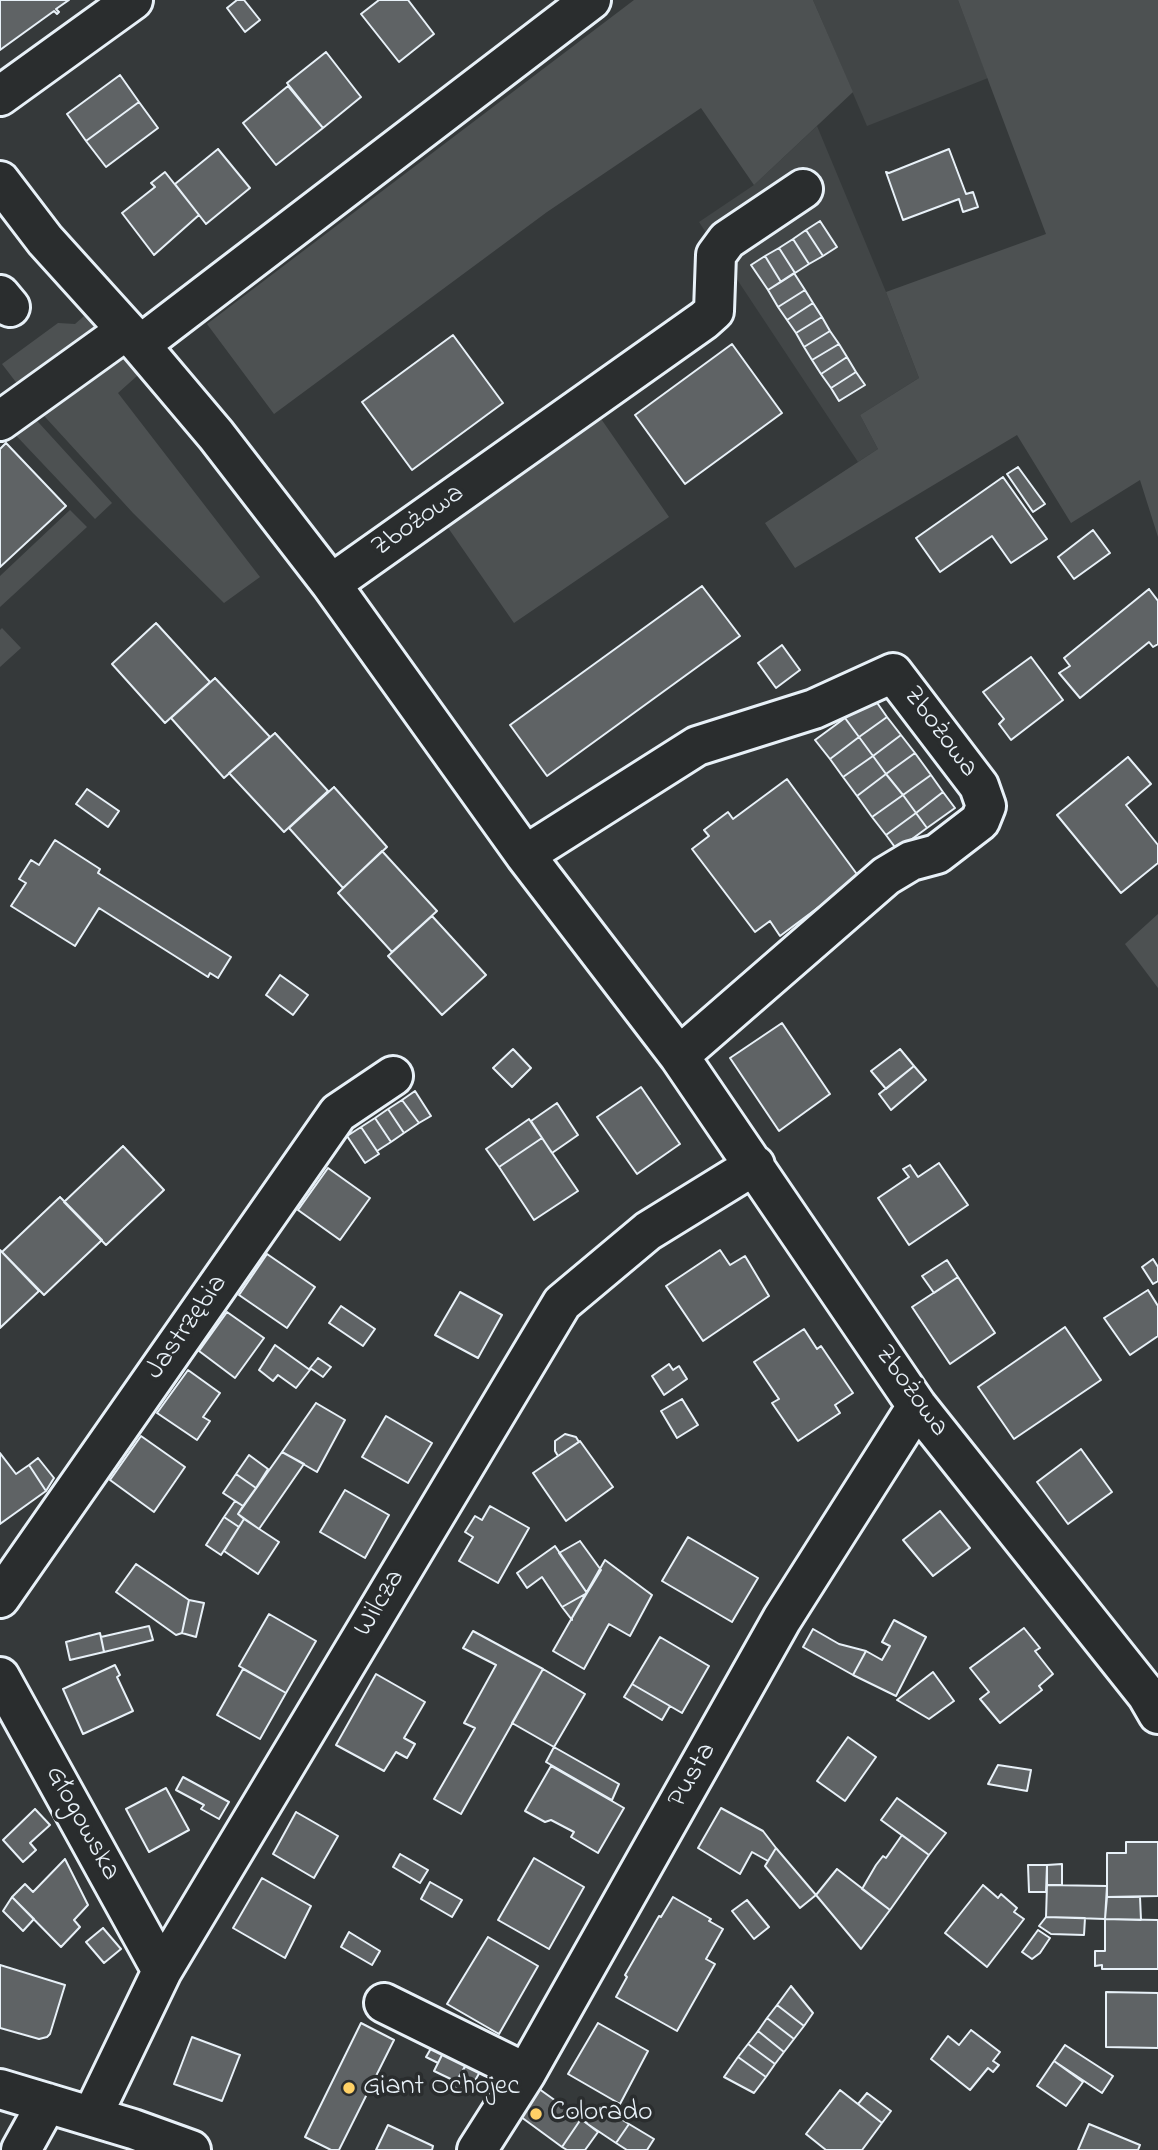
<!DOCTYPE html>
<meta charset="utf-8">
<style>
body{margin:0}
canvas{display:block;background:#35393a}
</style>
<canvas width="1158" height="2150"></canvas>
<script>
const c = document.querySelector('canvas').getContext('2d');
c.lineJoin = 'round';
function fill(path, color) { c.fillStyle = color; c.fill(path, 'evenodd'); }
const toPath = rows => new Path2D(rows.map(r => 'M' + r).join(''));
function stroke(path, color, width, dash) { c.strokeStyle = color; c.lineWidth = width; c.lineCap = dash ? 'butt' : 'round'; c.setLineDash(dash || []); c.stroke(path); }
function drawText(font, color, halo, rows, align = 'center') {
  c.font = font + ' "Indie Flower",sans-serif'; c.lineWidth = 7; c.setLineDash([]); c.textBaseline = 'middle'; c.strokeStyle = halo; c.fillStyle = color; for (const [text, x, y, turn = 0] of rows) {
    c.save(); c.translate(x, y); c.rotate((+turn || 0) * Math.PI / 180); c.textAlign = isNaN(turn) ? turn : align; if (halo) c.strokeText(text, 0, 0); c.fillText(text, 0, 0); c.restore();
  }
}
const built = toPath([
 [813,0,958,0,988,78,867,126],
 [817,126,886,292,919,378,860,415,878,449,858,462,699,222,754,185]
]);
const green = toPath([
 [634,0,813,0,853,92,754,185,701,108,547,212,274,414,207,324],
 [958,0,1158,0,1158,537,1140,480,1071,523,1017,435,795,568,765,523,878,449,860,415,919,378,886,292,1046,234],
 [92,309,104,323,22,390,2,364,58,323,75,324],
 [120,344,147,367,118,393,260,577,224,603,133,513,36,407],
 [29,412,112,503,95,519,8,427],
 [597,413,669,517,514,623,442,519],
 [70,510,87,527,0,607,0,576],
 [2,628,21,648,0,667,0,630],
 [1158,914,1158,988,1125,944]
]);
const building = toPath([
 [0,0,69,0,56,9,59,12,57,14,54,11,0,50,0,0],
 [237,0,244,0,260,20,245,32,227,8,237,0],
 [379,0,408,0,434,34,399,62,361,14,379,0],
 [326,52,361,97,323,128,287,83,326,52],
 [120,75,139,102,86,141,67,114,120,75],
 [288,86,323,128,276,165,243,123,288,86],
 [139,102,158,128,106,167,86,141,139,102],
 [218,149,250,188,206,224,175,184,218,149],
 [949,149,966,194,973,192,978,207,963,212,959,199,903,220,886,172,889,173,949,149],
 [165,172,199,215,154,255,122,213,155,187,151,183,165,172],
 [820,221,837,247,823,256,806,230,820,221],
 [806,230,823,256,809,264,793,239,806,230],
 [793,239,809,264,795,273,779,248,793,239],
 [779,248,795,273,781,282,765,256,779,248],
 [765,256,781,282,768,290,751,265,765,256],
 [794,273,805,290,778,307,768,290,794,273],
 [805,290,813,303,787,320,778,307,805,290],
 [813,303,822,317,796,333,787,320,813,303],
 [822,317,830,331,804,347,796,333,822,317],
 [830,331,839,344,812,360,804,347,830,331],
 [453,335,503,403,412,470,362,402,453,335],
 [732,344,782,413,685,484,635,415,732,344],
 [839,344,847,357,821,374,812,360,839,344],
 [847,357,856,372,831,388,821,374,847,357],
 [856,372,865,385,839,401,831,388,856,372],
 [6,443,66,506,0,567,0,449,6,443],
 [1018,467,1045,504,1033,512,1007,474,1018,467],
 [1003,477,1047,539,1011,563,992,536,940,572,916,538,1003,477],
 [1093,530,1110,553,1074,579,1058,557,1093,530],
 [702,586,740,636,547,776,510,725,702,586],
 [1149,589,1158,601,1158,644,1153,647,1149,642,1080,698,1059,673,1070,666,1064,658,1149,589],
 [156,623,210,682,165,723,112,664,156,623],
 [782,645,800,670,776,688,758,663,782,645],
 [1031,657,1063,700,1011,740,999,724,1004,719,983,692,1031,657],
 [215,678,270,737,224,778,171,718,215,678],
 [873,697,887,717,859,737,845,718,873,697],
 [887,717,901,735,873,756,859,737,887,717],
 [845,718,859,737,830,759,815,740,845,718],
 [275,733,328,791,284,832,229,773,275,733],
 [901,735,915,753,886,774,873,756,901,735],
 [859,737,873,756,843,777,830,759,859,737],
 [915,753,931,775,903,795,886,774,915,753],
 [873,756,886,774,857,796,843,777,873,756],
 [1128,757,1151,784,1126,805,1158,845,1158,863,1121,893,1057,815,1128,757],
 [886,774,903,795,872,817,857,796,886,774],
 [931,775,943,792,916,813,903,795,931,775],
 [787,779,859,877,780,936,770,921,755,932,692,849,709,836,704,830,728,812,733,819,787,779],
 [334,787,387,847,343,888,289,828,334,787],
 [87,789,119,811,108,827,76,804,87,789],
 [943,792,955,808,927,828,916,813,943,792],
 [903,795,916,813,886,835,872,817,903,795],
 [916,813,927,828,897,850,886,835,916,813],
 [55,840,100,869,98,873,231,957,218,978,210,973,208,977,99,908,75,946,11,906,26,883,19,879,31,860,39,865,55,840],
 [382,851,437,911,392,952,338,893,382,851],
 [432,916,486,975,442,1015,388,956,432,916],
 [280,975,308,995,293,1015,266,995,280,975],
 [782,1023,830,1094,779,1131,730,1058,782,1023],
 [513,1049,531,1068,512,1087,493,1068,513,1049],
 [900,1049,914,1066,886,1089,871,1071,900,1049],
 [914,1066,926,1080,891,1110,879,1094,914,1066],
 [641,1087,680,1144,637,1174,597,1117,641,1087],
 [415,1091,431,1116,419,1123,402,1100,415,1091],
 [402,1100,419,1123,404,1133,388,1109,402,1100],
 [557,1103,578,1135,552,1153,531,1121,557,1103],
 [388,1109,404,1133,391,1142,375,1118,388,1109],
 [375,1118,391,1142,377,1151,361,1127,375,1118],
 [529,1119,542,1138,499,1167,486,1149,529,1119],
 [361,1127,379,1154,365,1163,347,1136,361,1127],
 [542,1138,578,1191,534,1220,499,1167,542,1138],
 [123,1146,164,1190,106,1245,64,1202,123,1146],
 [939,1163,968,1205,909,1245,878,1198,909,1177,903,1169,910,1165,918,1177,939,1163],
 [328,1168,370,1198,340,1240,298,1210,328,1168],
 [60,1197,102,1240,44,1295,2,1252,60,1197],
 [0,1250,39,1291,0,1328,0,1250],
 [720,1250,730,1265,745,1256,769,1296,703,1341,666,1286,720,1250],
 [267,1254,315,1287,287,1328,239,1295,267,1254],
 [1153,1259,1158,1267,1158,1281,1153,1284,1142,1267,1153,1259],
 [947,1260,958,1277,934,1293,922,1276,947,1260],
 [958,1277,995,1333,950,1364,912,1307,958,1277],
 [1148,1290,1158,1306,1158,1336,1130,1355,1104,1318,1148,1290],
 [460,1292,502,1315,478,1358,435,1335,460,1292],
 [341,1306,375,1329,363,1346,329,1323,341,1306],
 [227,1312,264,1338,235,1378,199,1351,227,1312],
 [1065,1327,1101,1380,1014,1439,978,1387,1065,1327],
 [804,1329,817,1349,821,1346,853,1393,835,1405,840,1413,798,1441,772,1403,779,1399,754,1362,804,1329],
 [275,1345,310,1370,296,1388,278,1375,273,1381,259,1370,275,1345],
 [318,1358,331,1367,323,1377,310,1368,318,1358],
 [669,1364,673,1370,679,1366,687,1379,664,1395,652,1376,669,1364],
 [188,1370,220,1393,203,1417,210,1421,197,1440,157,1413,188,1370],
 [682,1399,698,1425,677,1438,661,1411,682,1399],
 [316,1403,345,1420,317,1472,282,1452,316,1403],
 [386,1416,432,1443,408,1483,362,1457,386,1416],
 [565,1434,576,1437,579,1442,558,1456,555,1451,555,1441,565,1434],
 [141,1436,185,1467,154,1512,110,1480,141,1436],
 [580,1441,613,1487,566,1521,533,1473,580,1441],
 [1081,1449,1112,1492,1068,1524,1037,1482,1081,1449],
 [282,1452,304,1464,259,1529,238,1514,282,1452],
 [0,1453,16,1474,29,1465,46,1491,0,1524,0,1453],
 [249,1455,268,1469,256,1488,236,1474,249,1455],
 [38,1458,54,1478,46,1491,29,1465,38,1458],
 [236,1474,256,1488,243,1506,223,1493,236,1474],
 [345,1490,389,1515,365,1558,320,1532,345,1490],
 [235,1501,243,1506,238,1514,244,1519,239,1527,224,1517,235,1501],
 [490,1506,529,1528,498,1583,459,1561,473,1537,465,1532,475,1516,482,1520,490,1506],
 [940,1511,970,1548,933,1576,903,1540,940,1511],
 [224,1517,239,1527,221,1555,206,1545,224,1517],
 [244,1519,279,1542,258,1574,224,1551,244,1519],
 [688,1537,758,1578,732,1622,662,1581,688,1537],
 [580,1541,601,1570,587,1593,559,1553,580,1541],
 [555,1546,587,1593,562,1607,542,1577,527,1588,517,1573,555,1546],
 [605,1560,652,1595,630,1636,609,1624,584,1669,553,1651,605,1560],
 [136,1564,189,1600,182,1633,176,1635,116,1592,136,1564],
 [587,1593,572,1618,572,1620,562,1607,587,1593],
 [189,1600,204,1603,196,1637,182,1633,189,1600],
 [269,1614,316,1641,286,1693,239,1666,269,1614],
 [894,1620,926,1637,896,1696,853,1675,866,1651,882,1660,890,1646,882,1642,894,1620],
 [149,1626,153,1640,104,1652,101,1637,149,1626],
 [1024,1628,1040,1648,1035,1651,1053,1674,1039,1686,1042,1690,1000,1723,980,1699,989,1692,970,1668,1024,1628],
 [813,1629,839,1644,866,1651,853,1675,803,1647,813,1629],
 [473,1631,543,1669,461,1814,434,1799,475,1728,464,1723,496,1665,463,1648,473,1631],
 [100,1633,104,1652,70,1660,66,1642,100,1633],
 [660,1637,709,1666,682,1713,632,1684,660,1637],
 [115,1665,120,1675,117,1677,133,1711,83,1734,63,1689,115,1665],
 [243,1669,286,1693,260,1739,217,1715,243,1669],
 [543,1669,585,1694,554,1747,512,1723,543,1669],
 [933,1672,954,1701,929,1719,897,1700,933,1672],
 [376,1674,425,1702,404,1738,415,1744,407,1758,396,1752,384,1771,336,1745,376,1674],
 [632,1684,670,1706,662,1720,624,1697,632,1684],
 [848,1737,876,1757,845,1801,817,1781,848,1737],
 [554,1747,619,1784,612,1800,546,1762,554,1747],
 [998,1765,1031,1770,1027,1791,988,1784,998,1765],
 [551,1766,624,1808,598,1853,571,1837,574,1832,551,1820,545,1822,525,1811,551,1766],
 [183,1777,229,1802,219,1819,201,1809,204,1805,176,1790,183,1777],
 [166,1788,189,1830,149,1852,126,1809,166,1788],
 [897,1798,946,1833,929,1855,881,1820,897,1798],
 [721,1808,763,1831,776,1848,768,1861,752,1852,740,1874,698,1848,721,1808],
 [35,1809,50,1825,30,1843,36,1850,23,1862,3,1840,35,1809],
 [296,1812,338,1836,314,1878,273,1854,296,1812],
 [902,1835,929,1855,890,1910,862,1889,876,1865,883,1856,886,1858,902,1835],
 [1126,1842,1158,1842,1158,1896,1107,1897,1107,1853,1126,1853,1126,1842],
 [776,1848,816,1895,800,1908,765,1866,776,1848],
 [400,1854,428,1870,420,1883,393,1867,400,1854],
 [534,1858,584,1887,549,1949,498,1920,534,1858],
 [65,1859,88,1905,74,1920,80,1927,61,1947,12,1897,25,1884,33,1892,65,1859],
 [1062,1864,1062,1885,1047,1885,1047,1865,1062,1864],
 [1028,1865,1047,1865,1046,1892,1029,1892,1028,1865],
 [837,1869,890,1910,861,1949,816,1895,837,1869],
 [262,1878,311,1906,285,1958,233,1928,262,1878],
 [430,1882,462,1900,452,1917,421,1899,430,1882],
 [983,1885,998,1898,1001,1894,1017,1908,1014,1912,1024,1919,987,1967,945,1933,983,1885],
 [1047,1885,1107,1886,1105,1919,1046,1917,1047,1885],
 [12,1897,34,1919,23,1931,3,1911,12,1897],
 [673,1897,711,1919,709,1921,723,1929,706,1959,715,1964,677,2031,616,1997,627,1977,625,1975,659,1916,661,1917,673,1897],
 [1107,1897,1140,1897,1141,1920,1105,1919,1107,1897],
 [747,1900,769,1927,754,1939,732,1911,747,1900],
 [1046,1917,1085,1918,1084,1935,1051,1934,1039,1926,1046,1917],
 [1105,1919,1158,1920,1158,1969,1102,1969,1102,1965,1095,1966,1095,1951,1105,1951,1105,1919],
 [103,1928,121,1949,104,1963,86,1942,103,1928],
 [1038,1930,1050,1938,1040,1953,1032,1959,1022,1952,1038,1930],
 [349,1932,380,1951,372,1965,341,1947,349,1932],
 [488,1937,538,1966,499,2034,447,2004,488,1937],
 [0,1965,65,1985,50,2034,47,2037,39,2039,0,2028,0,1965],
 [791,1986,813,2013,804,2026,777,2005,791,1986],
 [1106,1992,1158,1993,1158,2048,1106,2047,1106,1992],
 [777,2005,804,2026,794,2039,767,2018,777,2005],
 [767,2018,794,2039,784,2052,758,2031,767,2018],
 [361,2023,394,2040,339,2150,331,2150,305,2137,361,2023],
 [598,2023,648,2051,620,2104,568,2074,598,2023],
 [971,2030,1000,2052,993,2061,999,2065,993,2072,988,2068,970,2090,931,2059,948,2036,959,2045,971,2030],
 [758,2031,784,2052,775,2064,748,2044,758,2031],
 [192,2037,240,2055,222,2101,174,2084,192,2037],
 [748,2044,775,2064,766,2077,738,2057,748,2044],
 [433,2045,444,2051,438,2063,426,2057,433,2045],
 [1065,2045,1113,2076,1102,2093,1054,2061,1065,2045],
 [444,2051,467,2063,457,2082,434,2071,444,2051],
 [738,2057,766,2077,754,2093,724,2077,738,2057],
 [1054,2061,1083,2082,1066,2106,1037,2086,1054,2061],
 [467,2063,481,2070,468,2093,453,2087,467,2063],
 [535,2086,581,2119,562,2147,517,2114,535,2086],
 [840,2090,882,2123,862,2150,826,2150,806,2134,840,2090],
 [867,2093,891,2111,882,2123,858,2104,867,2093],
 [599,2105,629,2124,616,2143,586,2123,599,2105],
 [581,2119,598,2132,585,2150,567,2150,562,2147,581,2119],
 [629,2124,654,2139,647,2150,627,2150,616,2143,629,2124],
 [1089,2124,1140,2145,1138,2150,1078,2150,1089,2124],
 [388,2125,433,2146,432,2150,376,2150,388,2125]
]);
const minor = toPath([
 [0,96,133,0],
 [0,181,45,240,140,345,216,435,331,584,525,855,679,1056,917,1406,1147,1695,1158,1714],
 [0,295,10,307],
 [140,345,591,0],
 [0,421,114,339],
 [331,584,704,320,714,311,716,255,727,240,803,189],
 [525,855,697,746,814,709,893,673,979,786,986,806,980,821,937,854,911,861,886,876,679,1056],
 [0,1598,338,1113,393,1076],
 [0,1677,162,1971],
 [384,2003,526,2073],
 [0,2089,133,2129,191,2150],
 [92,2116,162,1971,562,1303,648,1231,755,1165],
 [21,2150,47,2103],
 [477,2150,526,2073,782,1619,917,1406]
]);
const markers = [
 [349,2088,7,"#ffd166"],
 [536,2114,7,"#ffd166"]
];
const streetNames = [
 ["Zbożowa",419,522,-35],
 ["Zbożowa",939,733,53],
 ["Jastrzębia",188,1328,-55],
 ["Zbożowa",910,1392,54],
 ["Wilcza",381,1604,-59],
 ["Pusta",694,1776,-61],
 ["Głogowska",81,1824,61]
];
const poiNames = [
 ["Giant Ochojec",363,2088],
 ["Colorado",550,2114]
];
fill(built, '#424647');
fill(green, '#4d5152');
fill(building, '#5f6365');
stroke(building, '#e8f1f8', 2);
stroke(minor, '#e8f1f8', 44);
stroke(minor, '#2a2d2e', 38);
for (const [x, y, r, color] of markers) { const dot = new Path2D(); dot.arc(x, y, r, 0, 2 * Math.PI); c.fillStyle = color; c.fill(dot); stroke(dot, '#2a2d2e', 2.5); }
drawText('28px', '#e8f1f8', '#2a2d2e', streetNames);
drawText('28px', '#e8f1f8', '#2a2d2e', poiNames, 'left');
</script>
